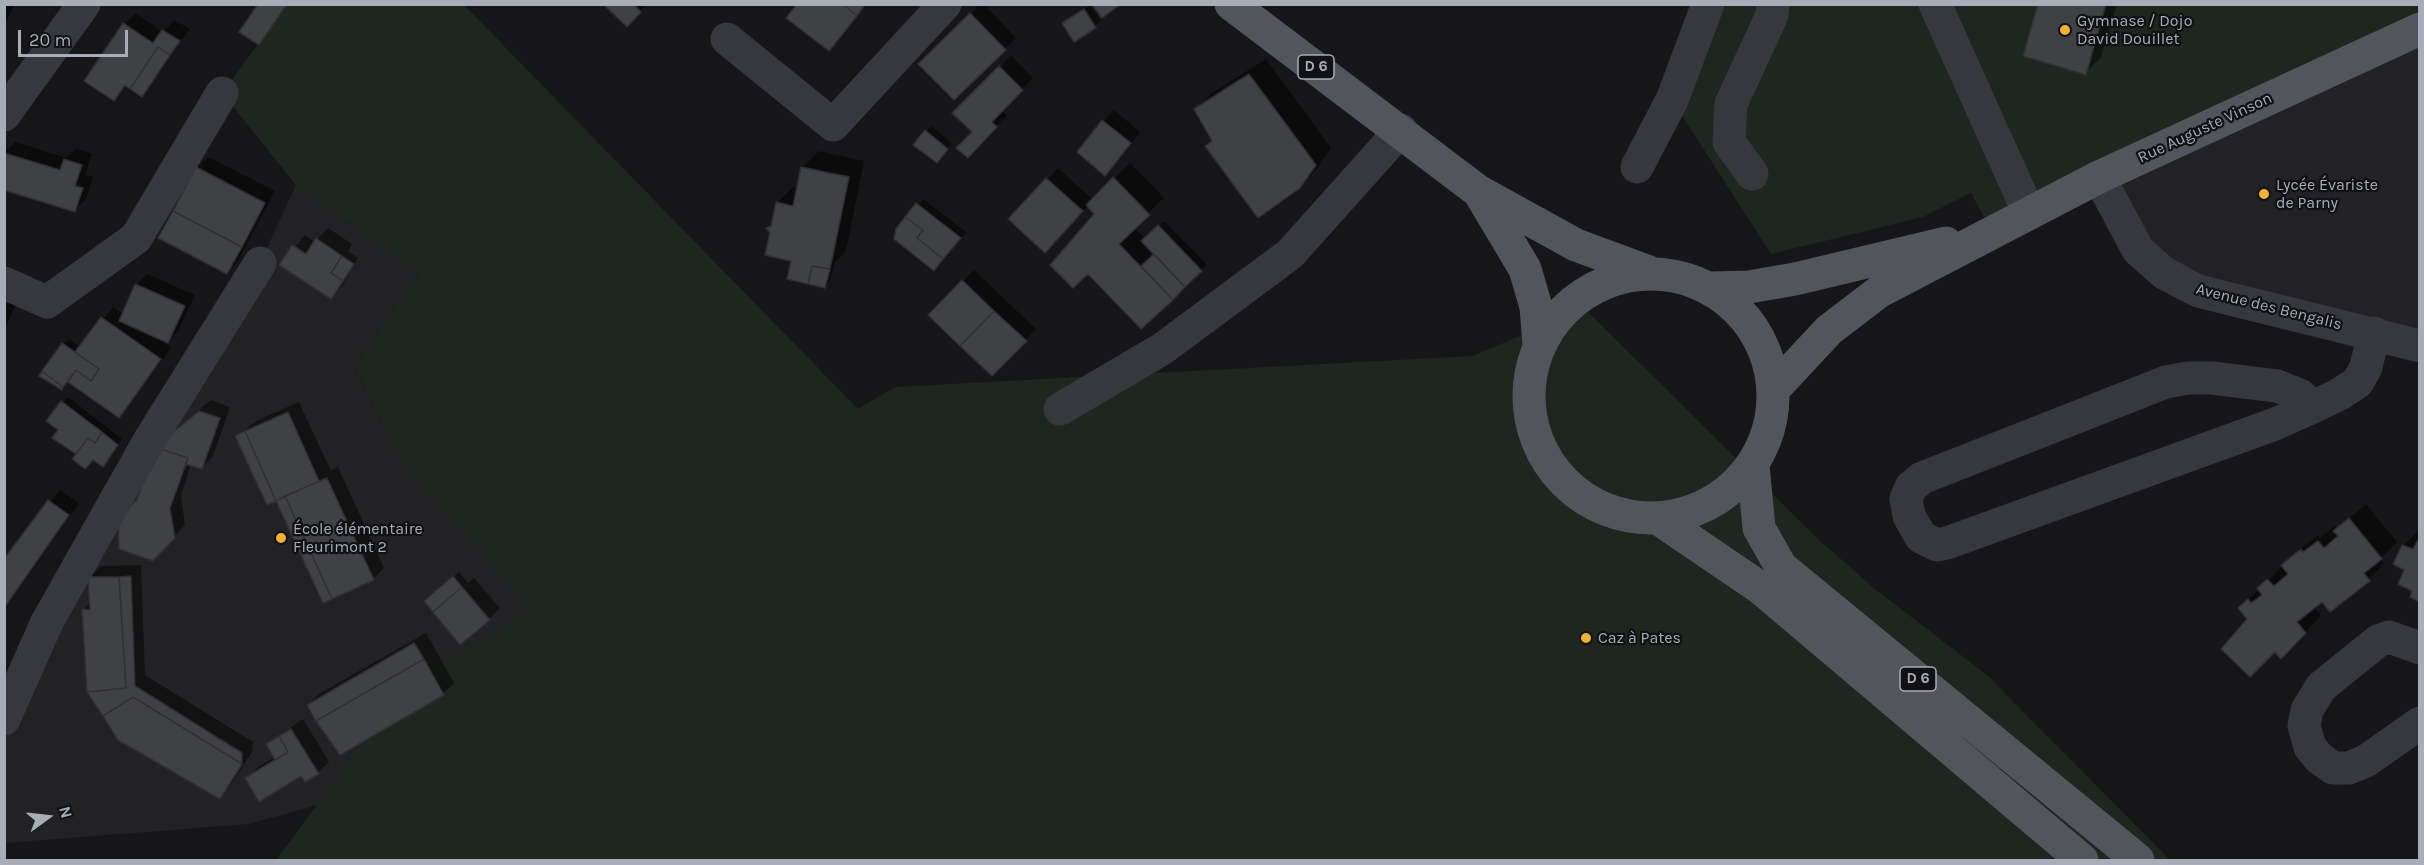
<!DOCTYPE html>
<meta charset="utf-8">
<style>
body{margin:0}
#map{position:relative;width:2424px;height:865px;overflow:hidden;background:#161618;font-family:Karla,sans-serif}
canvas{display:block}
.frame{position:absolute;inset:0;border:6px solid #a8adb8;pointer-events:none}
.north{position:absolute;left:18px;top:787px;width:60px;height:60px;-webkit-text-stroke:4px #111113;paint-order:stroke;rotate:75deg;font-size:16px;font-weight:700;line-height:24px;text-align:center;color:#a8adb8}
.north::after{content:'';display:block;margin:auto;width:21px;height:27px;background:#a8adb8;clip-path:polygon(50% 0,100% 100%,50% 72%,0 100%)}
.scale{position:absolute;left:18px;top:30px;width:110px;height:27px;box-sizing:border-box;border:3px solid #a8adb8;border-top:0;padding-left:8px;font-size:18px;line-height:21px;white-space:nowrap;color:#a8adb8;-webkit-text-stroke:4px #111113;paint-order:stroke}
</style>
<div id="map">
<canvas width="2424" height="865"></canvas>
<div class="frame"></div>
<div class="north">N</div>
<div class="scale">20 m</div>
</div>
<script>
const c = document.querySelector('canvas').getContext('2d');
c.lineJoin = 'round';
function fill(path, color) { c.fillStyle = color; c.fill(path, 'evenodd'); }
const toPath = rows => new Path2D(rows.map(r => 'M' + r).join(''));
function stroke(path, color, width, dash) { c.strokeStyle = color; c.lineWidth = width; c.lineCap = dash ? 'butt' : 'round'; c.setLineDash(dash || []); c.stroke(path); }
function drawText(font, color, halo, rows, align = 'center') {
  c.font = font + ' Karla,sans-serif'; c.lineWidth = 4.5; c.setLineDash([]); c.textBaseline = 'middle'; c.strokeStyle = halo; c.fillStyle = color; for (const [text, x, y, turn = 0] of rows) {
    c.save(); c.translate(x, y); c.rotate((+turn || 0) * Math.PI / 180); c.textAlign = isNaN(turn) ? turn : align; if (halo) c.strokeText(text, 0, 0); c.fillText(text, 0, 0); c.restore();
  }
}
const built = toPath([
 [2419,29,2419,346,2164,273,2099,177],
 [296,185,420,272,354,367,399,458,540,619,521,748,249,824,5,843,5,719,260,263]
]);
const green = toPath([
 [287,5,464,5,858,409,895,387,1472,356,1585,309,1817,538,1875,589,1987,675,2170,860,276,860,405,687,532,610,399,458,354,367,420,272,296,185,222,93],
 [1708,5,2419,5,2419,29,1992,232,1971,193,1923,217,1771,254,1672,100]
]);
const shadow = toPath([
 [4,4,15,4,4,25],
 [605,4,643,4,645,6,627,25],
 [799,4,867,4,829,49],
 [980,4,984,4,1016,38,954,98,920,64],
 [2040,4,2117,4,2101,57,2085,73],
 [1090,5,1101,21,1074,40,1064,23],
 [135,13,163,32,174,20,190,29,142,95,127,85,114,99,125,24],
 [1011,56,1033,78,1002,110,1007,115,968,156,974,132,954,113],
 [1266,59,1331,148,1316,170,1299,187,1207,146,1213,140,1196,109,1212,93],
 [1114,110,1140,132,1116,163,1104,121],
 [931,126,952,143,942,156,926,131],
 [15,142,66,158,76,148,92,154,85,175,93,177,86,199,75,210,4,153],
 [819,151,864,161,846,251,835,262,830,281,825,286,793,260,768,228,773,223,777,203,793,187,798,188,803,167],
 [208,157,275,191,238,261,227,272,197,168],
 [1130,163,1164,198,1134,227,1145,239,1164,221,1207,265,1142,327,1096,214,1088,205,1056,240,1010,219,1058,168,1093,200],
 [923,199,966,232,940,263,897,229],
 [328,228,352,244,348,251,358,258,342,286,331,297,281,264,305,235,315,242],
 [974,270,1036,329,992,374,930,315],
 [147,274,195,295,179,330,168,341,158,338,171,348,119,417,70,380,67,380,63,344,69,339,81,348,113,307,123,314,136,285],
 [4,293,18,299,4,331],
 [68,397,122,439,103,465,93,458,78,454,60,429,48,421],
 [211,400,230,407,213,456,202,468,191,464,181,496,185,525,152,559,131,505,139,498,168,436],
 [299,402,331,471,338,467,384,568,373,579,324,601,278,500,237,436,258,420],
 [60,490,79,503,4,610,4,562],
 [2366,504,2397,542,2381,558,2384,564,2369,579,2322,600,2314,607,2321,616,2281,656,2240,608,2299,550,2318,535,2320,538,2335,526,2337,529],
 [2419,530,2420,600,2406,569,2403,546],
 [141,565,145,675,253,742,252,752,230,786,219,797,119,739,83,610,91,602,90,577,101,566],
 [459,572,468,583,474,578,500,608,489,619,431,596],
 [426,633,454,683,443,694,308,705,319,694],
 [303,719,329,762,318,772,247,778,258,767,275,757,267,744]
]);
const building = toPath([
 [258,4,287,4,259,45,239,32,258,4],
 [603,4,633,4,641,12,627,27,603,4],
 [797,4,843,4,857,16,829,51,786,18,797,4],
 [843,4,862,4,864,6,857,16,843,4],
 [1092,4,1121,4,1102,18,1092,4],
 [2038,4,2106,4,2086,75,2023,56,2038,4],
 [1084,9,1096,28,1074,42,1062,23,1084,9],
 [970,13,1006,50,954,100,918,64,970,13],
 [123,23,153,43,162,30,180,41,170,55,158,47,130,89,125,85,114,101,84,81,123,23],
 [158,47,170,55,142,97,130,89,158,47],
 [999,66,1023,90,992,122,997,127,968,158,956,148,972,132,952,113,999,66],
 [1249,74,1316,165,1300,188,1258,218,1205,146,1212,141,1194,109,1249,74],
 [1102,120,1131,143,1105,176,1077,152,1102,120],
 [925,130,948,149,937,163,913,145,925,130],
 [4,153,60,170,64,159,82,165,75,186,83,188,75,212,4,190,4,153],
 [196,167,265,203,242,247,173,211,196,167],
 [801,167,849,177,830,269,812,266,808,284,787,279,791,261,765,255,770,232,766,228,771,226,776,202,793,206,801,167],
 [1113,177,1150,215,1119,244,1173,300,1141,329,1088,274,1073,288,1050,265,1094,214,1086,205,1113,177],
 [1046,178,1083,211,1045,253,1008,219,1046,178],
 [916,203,961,238,943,259,917,238,923,230,905,217,916,203],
 [173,211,242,247,227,274,158,238,173,211],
 [905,217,923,230,917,238,943,259,934,271,894,239,896,229,905,217],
 [1158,225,1202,271,1185,287,1141,241,1158,225],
 [316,238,342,256,331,273,343,281,331,299,279,265,292,245,306,254,316,238],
 [1154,254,1185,287,1173,300,1141,266,1154,254],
 [342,256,354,264,343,281,331,273,342,256],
 [812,266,830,269,825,288,808,284,812,266],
 [962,280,994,311,960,346,928,315,962,280],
 [135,284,185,306,168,343,119,321,135,284],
 [994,311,1027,341,992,376,960,346,994,311],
 [101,317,161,359,119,418,68,382,76,370,91,381,99,369,75,352,101,317],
 [62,343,99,369,91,381,76,370,63,387,42,371,62,343],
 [42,371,63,387,62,390,39,376,42,371],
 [61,401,102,432,95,443,88,438,76,454,52,438,58,430,46,421,61,401],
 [199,411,220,418,202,469,185,464,188,458,155,447,199,411],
 [288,412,319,481,276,501,245,431,288,412],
 [245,431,276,501,267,505,235,436,245,431],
 [102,432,118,445,103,467,93,460,85,469,72,459,88,438,95,443,102,432],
 [155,447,188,458,170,508,175,538,153,561,119,549,118,516,137,500,155,447],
 [327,478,374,580,332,599,285,496,327,478],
 [285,496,332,599,323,603,276,501,285,496],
 [48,500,69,515,4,608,4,559,48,500],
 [2349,518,2382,559,2364,573,2370,581,2330,612,2322,602,2297,622,2306,633,2281,659,2275,652,2250,677,2221,649,2247,619,2238,608,2248,599,2251,603,2262,595,2257,588,2267,579,2274,586,2288,574,2281,565,2301,549,2303,552,2318,541,2324,548,2338,536,2333,531,2349,518],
 [2420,536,2420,602,2410,597,2412,591,2398,584,2404,570,2393,564,2402,545,2413,549,2420,536],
 [131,576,135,686,242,753,242,764,133,697,103,716,87,692,126,688,119,577,131,576],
 [453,576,462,587,433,612,424,601,453,576],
 [88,577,119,577,126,688,87,692,82,609,90,610,88,577],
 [462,587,490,620,460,645,433,612,462,587],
 [414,643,424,659,316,721,307,705,414,643],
 [424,659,444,695,340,755,316,721,424,659],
 [133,697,242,764,220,799,118,740,103,716,133,697],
 [291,729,319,774,305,782,301,776,259,802,245,778,288,752,279,736,291,729],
 [279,736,288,752,275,760,266,744,279,736]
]);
const minor = toPath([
 [1935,4,2029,213],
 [727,39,833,125,945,4],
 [4,115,84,4],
 [1637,167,1672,100,1708,4],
 [1752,174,1729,142,1731,104,1772,15,1773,4],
 [2099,177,2138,250,2164,273,2198,291,2420,346],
 [4,283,47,302,136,238,222,93],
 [2313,407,2300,395,2277,386,2212,378,2188,378,2166,382,1922,478,1911,487,1906,499,1909,516,1921,537,1937,545,1947,543,2275,424,2313,407,2340,394,2358,382,2366,367,2374,333],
 [1060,409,1162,349,1290,254,1401,130],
 [2420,648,2389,637,2378,641,2321,687,2307,710,2304,726,2310,747,2319,758,2333,768,2349,768,2366,761,2420,723],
 [4,719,47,622,149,441,260,263]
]);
const major = toPath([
 [1231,4,1478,191,1576,245,1649,272],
 [1479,192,1525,269,1536,307,1539,344],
 '1529 396a122 122 0 1 1 244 0a122 122 0 1 1-244 0Z',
 [1711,288,1749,287,1795,279,1946,243],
 [1773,390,1829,330,1880,291,2099,177,2420,29],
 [1753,465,1759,528,1781,567,2138,860],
 [1659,519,1759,587,2082,860]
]);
const markers = [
 [2065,30,6,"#f2b134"],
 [2264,194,6,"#f2b134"],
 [281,538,6,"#f2b134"],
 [1586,638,6,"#f2b134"]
];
const shields = [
 [1316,67,36],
 [1918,679,36]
];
const shieldNames = [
 ["D 6",1316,67],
 ["D 6",1918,679]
];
const poiNames = [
 ["Gymnase / Dojo",2077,21],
 ["David Douillet",2077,39],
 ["Lycée Évariste",2276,185],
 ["de Parny",2276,203],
 ["École élémentaire",293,529],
 ["Fleurimont 2",293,547],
 ["Caz à Pates",1598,638]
];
const streetNames = [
 ["Rue Auguste Vinson",2205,128,-25],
 ["Avenue des Bengalis",2269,307,14]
];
fill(built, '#222225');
fill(green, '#1e261f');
fill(shadow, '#0007');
fill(building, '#404145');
stroke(building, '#303034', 1.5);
stroke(minor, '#37383d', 33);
stroke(major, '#53555c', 33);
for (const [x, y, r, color] of markers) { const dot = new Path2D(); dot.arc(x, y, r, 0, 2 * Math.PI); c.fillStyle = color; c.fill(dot); stroke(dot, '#111113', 2); }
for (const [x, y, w] of shields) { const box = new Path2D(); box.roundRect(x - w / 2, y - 12, w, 24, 4.5); c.fillStyle = '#111113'; c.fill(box); stroke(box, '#a8adb8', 1.5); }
drawText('bold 15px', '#a8adb8', null, shieldNames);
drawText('16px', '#a8adb8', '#111113', poiNames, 'left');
drawText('16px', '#a8adb8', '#111113', streetNames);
</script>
